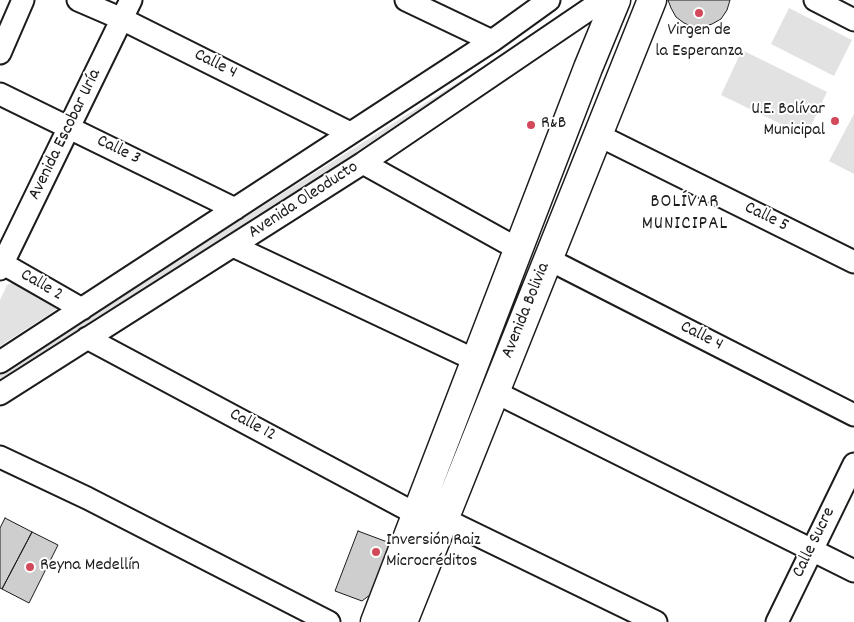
<!DOCTYPE html>
<meta charset="utf-8">
<style>
body{margin:0}
canvas{display:block;background:#fff}
</style>
<canvas width="854" height="622"></canvas>
<script>
const c = document.querySelector('canvas').getContext('2d');
c.lineJoin = 'round';
function fill(path, color) { c.fillStyle = color; c.fill(path, 'evenodd'); }
const toPath = rows => new Path2D(rows.map(r => 'M' + r).join(''));
function stroke(path, color, width, dash) { c.strokeStyle = color; c.lineWidth = width; c.lineCap = dash ? 'butt' : 'round'; c.setLineDash(dash || []); c.stroke(path); }
function drawText(font, color, halo, rows, align = 'center') {
  c.font = font + ' Dekko,sans-serif'; c.lineWidth = 4; c.setLineDash([]); c.textBaseline = 'middle'; c.strokeStyle = halo; c.fillStyle = color; for (const [text, x, y, turn = 0] of rows) {
    c.save(); c.translate(x, y); c.rotate((+turn || 0) * Math.PI / 180); c.textAlign = isNaN(turn) ? turn : align; if (halo) c.strokeText(text, 0, 0); c.fillText(text, 0, 0); c.restore();
  }
}
const green = toPath([
 [789,8,852,40,834,76,771,44],
 [555,21,563,23,0,385,0,372],
 [742,50,827,92,806,136,721,95],
 [854,114,854,174,829,161],
 [12,283,60,307,0,346,0,300,7,285]
]);
const building = toPath([
 [668,0,730,0,727,10,721,19,712,24,703,27,693,27,684,23,676,17,671,8,668,0],
 [5,518,32,532,2,589,0,588,0,528,5,518],
 [358,531,390,543,371,594,362,601,335,591,358,531],
 [32,532,58,545,29,603,2,589,32,532]
]);
const minor = toPath([
 [78,0,122,19,350,133],
 [406,0,492,41],
 [815,0,854,20],
 [0,53,23,0],
 [0,94,235,209],
 [598,135,854,262],
 [363,163,518,249],
 [233,246,475,360],
 [548,259,854,415],
 [0,262,82,309],
 [0,269,131,0],
 [87,338,416,514],
 [0,362,492,41,549,0],
 [495,392,854,571],
 [0,394,363,163,603,0],
 [0,457,87,498,329,622],
 [444,519,656,622],
 [777,622,854,464]
]);
const major = toPath([
 [375,622,588,68,616,0],
 [403,622,652,0]
]);
const markers = [
 [699,13,5,"#d1495b"],
 [835,121,5,"#d1495b"],
 [531,125,5,"#d1495b"],
 [376,552,5,"#d1495b"],
 [30,567,5,"#d1495b"]
];
const poiNames = [
 ["Virgen de",699,32,"center"],
 ["la Esperanza",699,53,"center"],
 ["U.E. Bolívar",825,111,"right"],
 ["Municipal",825,132,"right"],
 ["R&B",541,125],
 ["Inversión Raiz",386,542],
 ["Microcréditos",386,563],
 ["Reyna Medellín",40,567]
];
const streetNames = [
 ["Calle 4",215,65,27],
 ["Avenida Escobar Uría",66,135,-64],
 ["Calle 3",118,151,26],
 ["Avenida Oleoducto",304,201,-33],
 ["Calle 5",766,218,26],
 ["Calle 2",41,286,30],
 ["Avenida Bolivia",527,311,-68],
 ["Calle 4",701,337,27],
 ["Calle 12",252,426,28],
 ["Calle Sucre",815,543,-64]
];
const neighbourhoodNames = [
 ["BOLÍVAR",685,203],
 ["MUNICIPAL",685,225]
];
fill(green, '#e2e2e2');
fill(building, '#cecece');
stroke(building, '#1c1c1c', 1);
stroke(minor, '#1c1c1c', 25);
stroke(major, '#1c1c1c', 31);
stroke(minor, '#fff', 21);
stroke(major, '#fff', 28);
for (const [x, y, r, color] of markers) { const dot = new Path2D(); dot.arc(x, y, r, 0, 2 * Math.PI); c.fillStyle = color; c.fill(dot); stroke(dot, '#fff', 2); }
drawText('18px', '#1c1c1c', '#fff', poiNames, 'left');
drawText('18px', '#1c1c1c', '#fff', streetNames);
c.letterSpacing = '1px';
drawText('19px', '#1c1c1c', '#fff', neighbourhoodNames);
c.letterSpacing = '0px';
</script>
